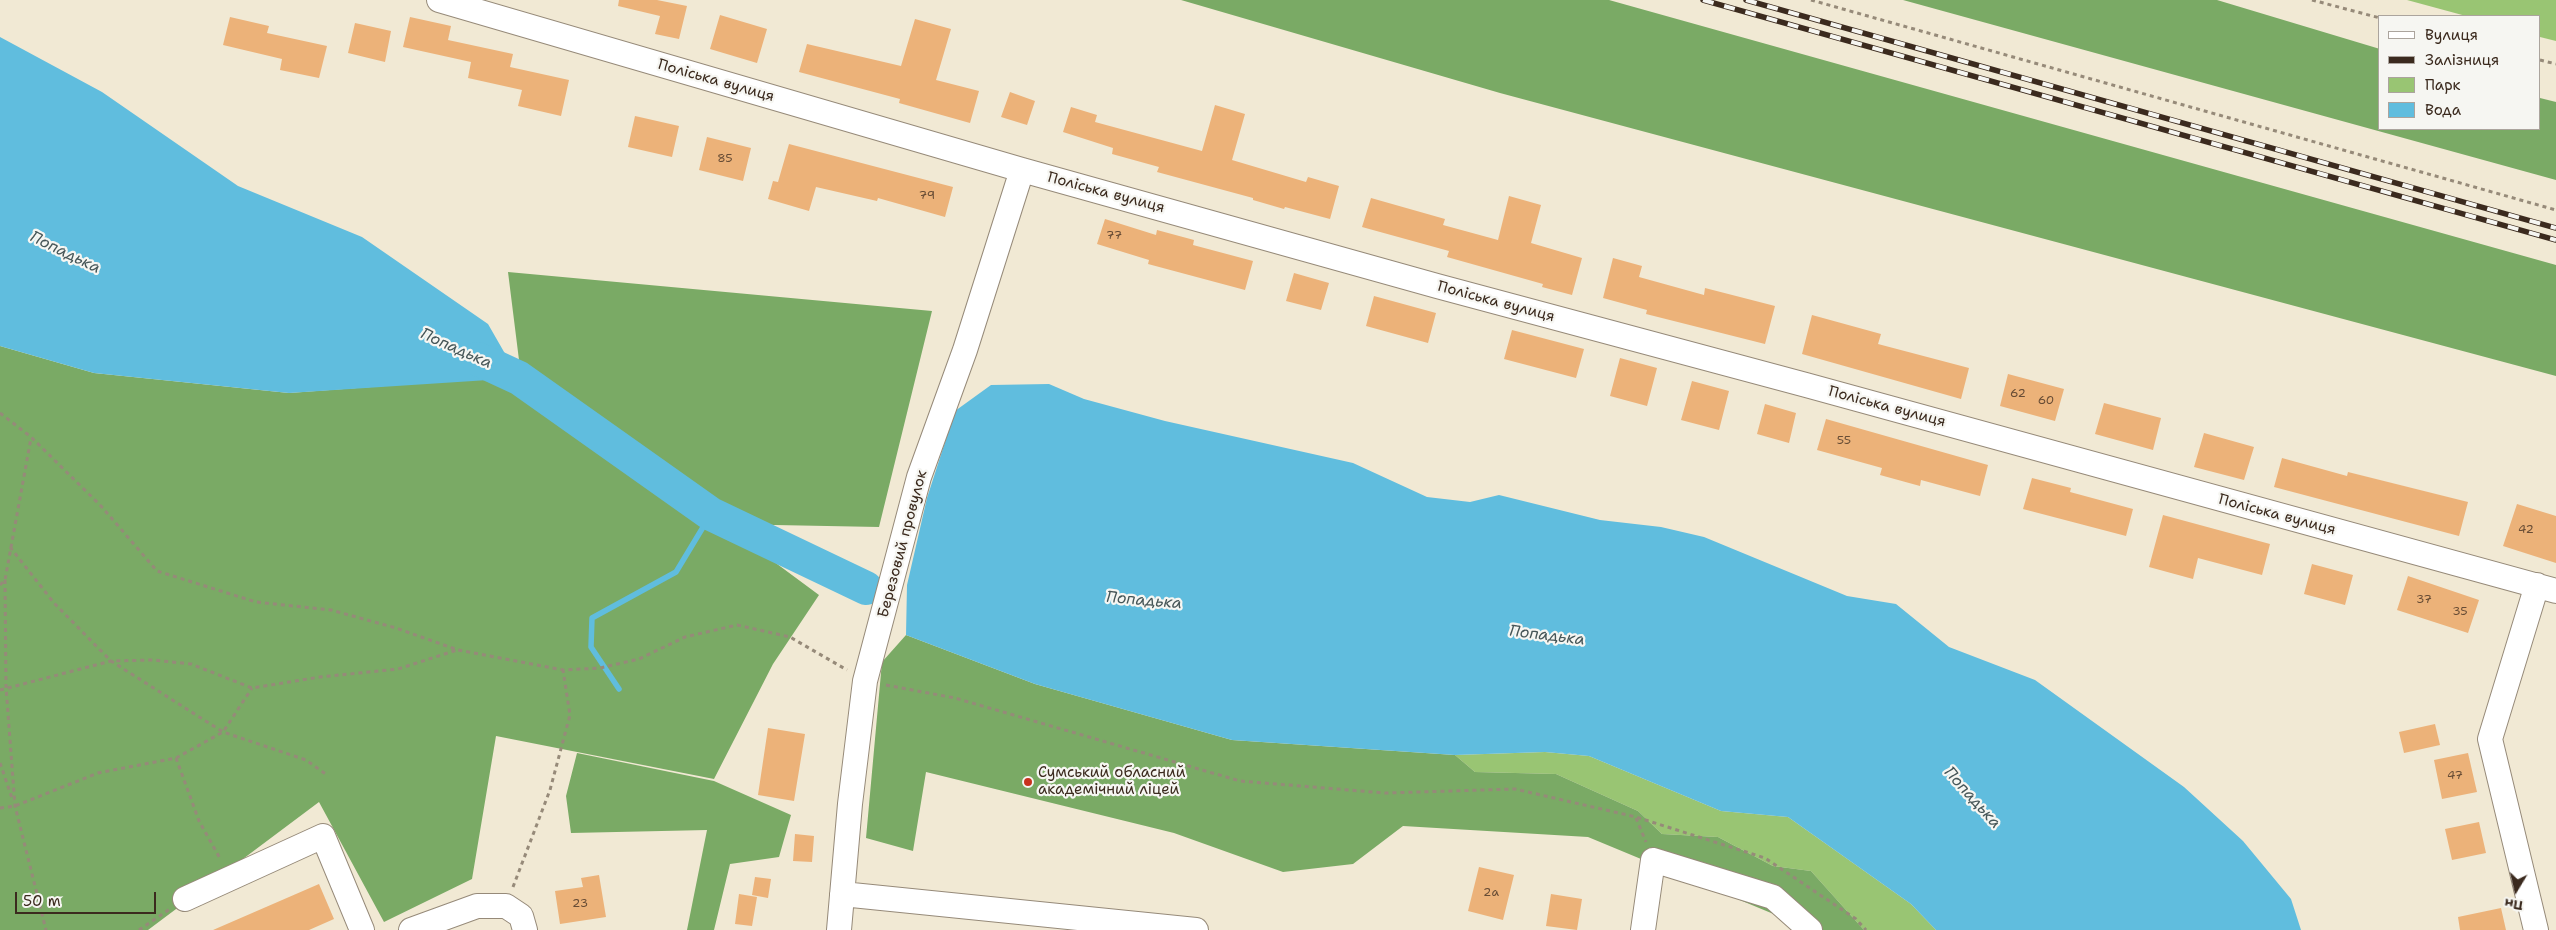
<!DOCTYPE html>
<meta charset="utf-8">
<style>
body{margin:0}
#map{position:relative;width:2556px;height:930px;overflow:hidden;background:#f1e9d4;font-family:"Shantell Sans",sans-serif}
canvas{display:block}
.legend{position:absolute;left:2378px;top:15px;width:162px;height:115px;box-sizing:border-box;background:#f6f6f2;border:1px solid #aba49d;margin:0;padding:6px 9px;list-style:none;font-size:15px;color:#3b2a1e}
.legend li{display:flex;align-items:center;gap:10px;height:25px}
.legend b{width:25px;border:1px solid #aba49d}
.north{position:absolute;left:2491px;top:865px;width:50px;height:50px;-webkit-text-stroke:4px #f6f6f2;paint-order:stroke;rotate:189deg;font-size:14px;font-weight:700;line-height:20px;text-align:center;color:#3b2a1e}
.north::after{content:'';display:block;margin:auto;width:18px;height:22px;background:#3b2a1e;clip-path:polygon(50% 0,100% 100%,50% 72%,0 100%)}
.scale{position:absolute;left:15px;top:892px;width:141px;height:22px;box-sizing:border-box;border:2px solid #3b2a1e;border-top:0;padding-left:6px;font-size:15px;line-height:18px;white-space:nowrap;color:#3b2a1e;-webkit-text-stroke:4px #f6f6f2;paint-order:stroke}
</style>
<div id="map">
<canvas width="2556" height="930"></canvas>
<ul class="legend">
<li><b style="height:6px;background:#fff"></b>Вулиця</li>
<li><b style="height:6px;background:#3b2a1e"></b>Залізниця</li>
<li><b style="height:14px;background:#99c573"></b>Парк</li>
<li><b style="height:14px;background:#60bdde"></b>Вода</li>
</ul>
<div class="north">Пн</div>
<div class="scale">50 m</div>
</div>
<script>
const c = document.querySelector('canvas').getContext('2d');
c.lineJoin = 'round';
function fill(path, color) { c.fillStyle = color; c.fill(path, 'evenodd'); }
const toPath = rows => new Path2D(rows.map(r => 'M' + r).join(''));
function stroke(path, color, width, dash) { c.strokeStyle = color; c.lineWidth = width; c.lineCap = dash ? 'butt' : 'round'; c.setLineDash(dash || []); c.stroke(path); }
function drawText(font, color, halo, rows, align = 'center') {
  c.font = font + ' "Shantell Sans",sans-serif'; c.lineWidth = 4.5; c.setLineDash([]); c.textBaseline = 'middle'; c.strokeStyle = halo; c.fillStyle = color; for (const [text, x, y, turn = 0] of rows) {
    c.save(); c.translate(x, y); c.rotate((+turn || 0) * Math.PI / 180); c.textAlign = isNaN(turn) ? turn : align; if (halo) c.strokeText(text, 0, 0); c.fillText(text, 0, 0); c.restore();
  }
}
const green = toPath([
 [2407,0,2556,0,2556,41,2540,37,2540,16,2466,16],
 [1545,752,1589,756,1721,811,1788,817,1911,904,1936,930,1864,930,1811,871,1773,866,1718,837,1662,834,1638,811,1556,774,1475,772,1455,755]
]);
const forest = toPath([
 [1181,0,1609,0,2556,265,2556,376,1500,93],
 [1903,0,2217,0,2380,49,2380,129,2540,129,2540,98,2556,102,2556,180],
 [508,272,932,311,879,527,723,524,819,595,773,664,714,779,496,736,472,879,384,922,319,802,148,930,0,930,0,346,94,373,289,393,521,376],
 [906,635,1035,684,1232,740,1455,755,1475,772,1556,774,1638,811,1662,834,1718,837,1773,866,1811,871,1864,930,1796,930,1788,920,1588,837,1403,826,1353,864,1283,872,1174,833,926,772,913,851,866,838,882,662],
 [577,753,714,781,791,815,779,857,730,864,714,930,687,930,707,830,571,833,566,796]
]);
const water = toPath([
 [0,37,102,92,238,186,362,237,488,324,519,378,289,393,94,373,0,346],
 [1049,384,1084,399,1165,421,1353,463,1427,497,1470,502,1499,495,1600,520,1661,527,1704,537,1847,596,1896,604,1949,647,2035,680,2184,787,2243,841,2291,899,2301,930,1936,930,1911,904,1788,817,1721,811,1589,756,1545,752,1455,755,1232,740,1035,684,906,635,907,585,927,498,955,411,991,385]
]);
const stream = toPath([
 [619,689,591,647,592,618,676,572,711,514]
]);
const river = toPath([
 [478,359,519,378,711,514,866,588]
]);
const building = toPath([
 [619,0,657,0,687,6,679,39,655,34,660,16,618,6],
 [720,15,767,29,757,63,710,49],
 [230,17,269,26,267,33,327,46,319,78,280,70,282,59,223,45],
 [410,17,451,26,448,40,513,54,510,67,569,80,561,116,518,106,522,90,468,78,471,62,403,47],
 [915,19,951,29,936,80,979,91,970,123,899,103,900,99,799,72,807,44,901,66],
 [355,23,391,31,385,62,348,53],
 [1010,92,1035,101,1027,125,1001,117],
 [1215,105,1245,114,1232,160,1306,182,1308,177,1339,186,1330,219,1285,207,1284,209,1253,200,1253,198,1157,172,1159,167,1112,154,1113,148,1063,132,1071,107,1097,115,1095,122,1202,151],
 [635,116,679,126,672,157,628,147],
 [707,137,751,148,743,181,699,170],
 [789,144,953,187,945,217,878,198,877,201,816,187,809,211,768,199,773,181,778,182],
 [1509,196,1541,205,1531,243,1582,258,1572,295,1542,287,1543,284,1447,257,1449,251,1362,227,1371,198,1445,219,1443,225,1498,240],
 [1105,219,1156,235,1157,230,1194,240,1193,245,1253,261,1245,290,1148,264,1149,260,1097,244],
 [1613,258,1642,266,1639,277,1704,295,1705,288,1775,306,1765,344,1646,314,1647,310,1603,298],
 [1294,273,1329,283,1321,310,1286,301],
 [1374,296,1436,313,1428,343,1366,326],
 [1812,315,1881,334,1878,344,1969,368,1961,399,1802,354],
 [1512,330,1584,349,1576,378,1504,359],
 [1620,358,1657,368,1647,406,1610,396],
 [2008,374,2064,389,2055,421,2000,406],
 [1692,381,1729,391,1719,430,1681,420],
 [2104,403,2161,418,2153,450,2095,434],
 [1765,404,1796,413,1789,443,1757,434],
 [1826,419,1988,465,1980,496,1921,480,1920,486,1880,475,1882,468,1817,450],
 [2204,433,2254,447,2244,480,2194,467],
 [2282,458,2347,476,2348,472,2468,502,2459,536,2274,487],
 [2032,478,2071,488,2070,492,2133,509,2126,536,2023,509],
 [2517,504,2556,516,2556,563,2503,546],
 [2163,515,2270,544,2262,575,2198,558,2193,579,2149,567],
 [2312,564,2353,575,2345,605,2304,594],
 [2408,576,2479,600,2468,633,2397,610],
 [2435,724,2440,745,2404,753,2399,732],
 [768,728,805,734,794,801,758,795],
 [2468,753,2477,792,2442,799,2434,760],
 [2479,822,2486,853,2452,860,2445,829],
 [795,834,814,836,812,862,793,861],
 [1479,867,1514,875,1503,920,1468,911],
 [599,875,606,917,560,924,555,891,583,887,581,878],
 [755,877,771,879,768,898,752,895],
 [319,884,334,919,309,930,213,930],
 [739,894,757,897,752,926,735,924],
 [1551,894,1582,899,1577,930,1546,926],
 [2501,908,2506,930,2460,930,2458,917]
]);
const path = toPath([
 [1811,0,2556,210],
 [2312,0,2380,18],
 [2540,60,2556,64],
 [0,413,31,437,101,506,157,571,256,602,331,610,396,628,458,650,563,670,600,668,639,659,685,637,737,625,790,637,847,670],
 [10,547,54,603,111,661,223,732,306,760,327,775],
 [5,580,6,687,15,806,46,930],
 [0,585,5,580,31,438],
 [886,685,955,698,1240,781,1385,793,1515,789,1636,817,1765,858,1856,919,1866,930],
 [0,690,111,661,153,660,191,664,252,688,320,677,398,669,457,650],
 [176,758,199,821,221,860],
 [0,763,13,801],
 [0,808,15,806,98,773,176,758,223,732,252,688],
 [1636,818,1646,842],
 [513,887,550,790,570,715,563,670],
 [139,930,170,909]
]);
const minor = toPath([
 [439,0,1022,170,1437,286,1806,385,2556,591],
 [842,894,1196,930],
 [185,899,323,836,362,930],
 [411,930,477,906,506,906,521,916,525,930],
 [839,930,850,804,865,681,919,477,965,350,1022,170],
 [1643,930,1653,860,1773,897,1810,930],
 [2536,930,2490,739,2537,585]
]);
const rail = toPath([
 [1703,0,2556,240],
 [1746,0,2556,228]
]);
const markers = [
 [1028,782,5,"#c8321e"]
];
const numberNames = [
 ["85",725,159],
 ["79",927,196],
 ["77",1114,236],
 ["62",2018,394],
 ["60",2046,401],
 ["55",1844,441],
 ["42",2526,530],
 ["37",2424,600],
 ["35",2460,612],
 ["47",2455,776],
 ["2а",1491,893],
 ["23",580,904]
];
const streetNames = [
 ["Поліська вулиця",716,81,16],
 ["Поліська вулиця",1106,193,15],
 ["Поліська вулиця",1496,302,15],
 ["Поліська вулиця",1887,407,15],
 ["Поліська вулиця",2277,515,15],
 ["Березовий провулок",903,544,-75]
];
const poiNames = [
 ["Сумський обласний",1038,773],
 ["академічний ліцей",1038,790]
];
const waterNames = [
 ["Попадька",65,253,26],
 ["Попадька",456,349,24],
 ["Попадька",1144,601,5],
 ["Попадька",1547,636,7],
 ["Попадька",1972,798,48]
];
fill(green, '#99c573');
fill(forest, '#7aaa65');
fill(water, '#60bdde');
stroke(stream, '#60bdde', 5.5);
stroke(river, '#60bdde', 34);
fill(building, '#ecb279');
stroke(minor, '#968a79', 26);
stroke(path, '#968a79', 3, [4, 4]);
stroke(minor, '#fff', 24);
stroke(rail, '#3b2a1e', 5.5);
stroke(rail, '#f6f6f2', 4, [11]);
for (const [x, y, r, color] of markers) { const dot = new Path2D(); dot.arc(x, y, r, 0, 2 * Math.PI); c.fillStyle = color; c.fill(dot); stroke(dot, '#f6f6f2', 2); }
drawText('12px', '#674c35', null, numberNames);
drawText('15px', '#3b2a1e', '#f6f6f2', streetNames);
drawText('15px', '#3b2a1e', '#f6f6f2', poiNames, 'left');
drawText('italic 16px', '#465658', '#f6f6f2', waterNames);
</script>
